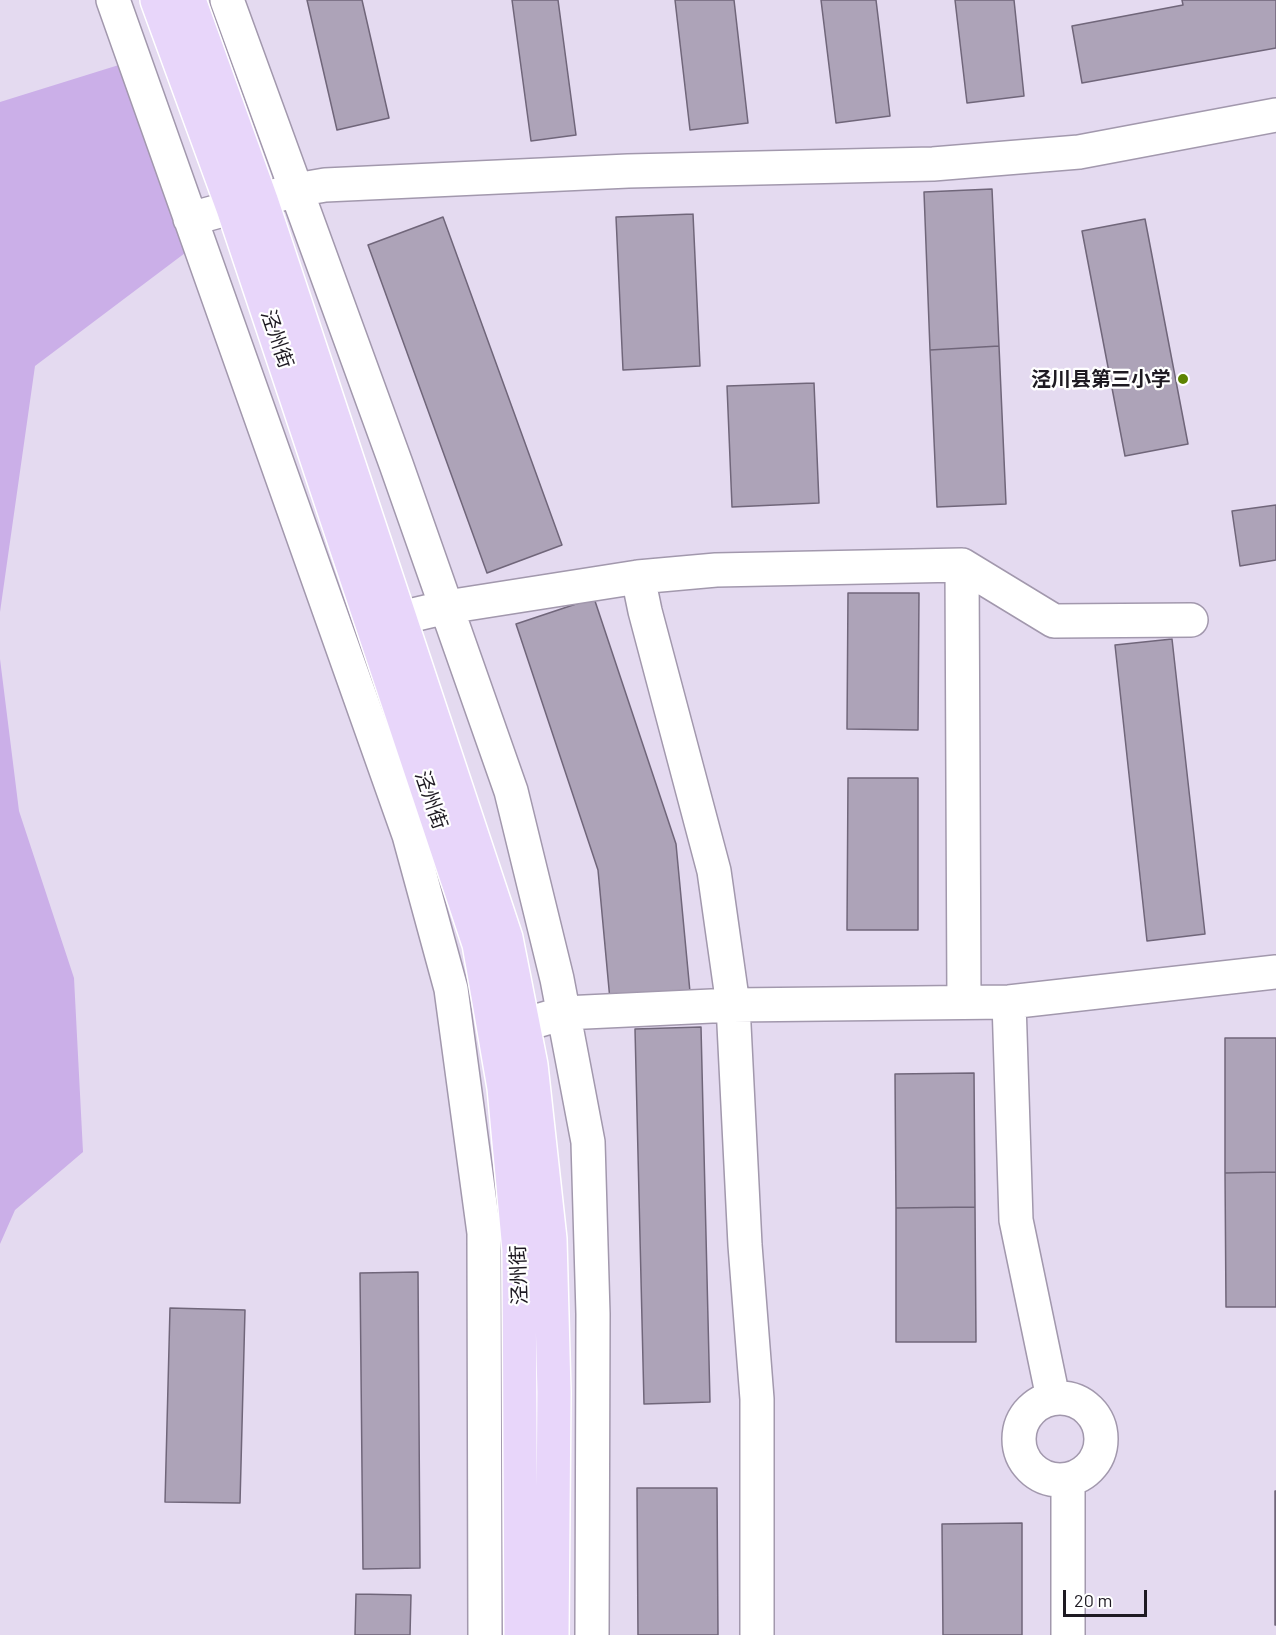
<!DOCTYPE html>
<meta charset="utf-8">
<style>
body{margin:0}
#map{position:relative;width:1276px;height:1635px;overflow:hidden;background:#e4daf0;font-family:Barlow,sans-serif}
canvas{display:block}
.scale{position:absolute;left:1063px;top:1590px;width:84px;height:27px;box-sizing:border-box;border:3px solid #1e1a22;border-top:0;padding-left:8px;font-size:18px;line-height:21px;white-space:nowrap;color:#1e1a22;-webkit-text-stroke:4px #fff;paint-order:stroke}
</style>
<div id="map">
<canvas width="1276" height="1635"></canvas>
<div class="scale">20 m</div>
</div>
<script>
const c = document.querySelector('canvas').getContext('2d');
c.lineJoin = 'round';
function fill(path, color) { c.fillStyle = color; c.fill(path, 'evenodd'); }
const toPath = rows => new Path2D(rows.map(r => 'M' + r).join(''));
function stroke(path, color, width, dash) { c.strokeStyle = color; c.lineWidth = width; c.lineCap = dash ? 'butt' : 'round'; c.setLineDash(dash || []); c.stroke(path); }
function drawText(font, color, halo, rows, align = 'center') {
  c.font = font + ' Barlow,"Noto Sans SC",sans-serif'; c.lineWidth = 4.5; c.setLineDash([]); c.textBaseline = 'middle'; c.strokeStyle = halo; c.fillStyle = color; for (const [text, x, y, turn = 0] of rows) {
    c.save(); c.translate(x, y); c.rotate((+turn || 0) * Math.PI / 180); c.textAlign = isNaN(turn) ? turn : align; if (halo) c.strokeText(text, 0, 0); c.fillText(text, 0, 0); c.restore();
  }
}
const green = toPath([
 [122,64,193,247,35,366,0,612,0,102],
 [0,659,19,811,74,978,83,1152,15,1210,0,1244]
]);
const building = toPath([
 [307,0,362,0,389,118,337,130,307,0],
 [512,0,558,0,576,135,531,141,512,0],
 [675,0,734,0,748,123,690,130,675,0],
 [821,0,876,0,890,116,836,123,821,0],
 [955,0,1014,0,1024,96,967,103,955,0],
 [1182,0,1276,0,1276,48,1082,83,1072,26,1183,5,1182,0],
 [992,189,999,346,930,350,924,192,992,189],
 [693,214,700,366,623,370,616,217,693,214],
 [443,217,562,545,487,573,368,245,443,217],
 [1145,219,1188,444,1125,456,1082,231,1145,219],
 [999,346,1006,504,937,507,930,350,999,346],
 [814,383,819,503,732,507,727,386,814,383],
 [1276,505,1276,560,1240,566,1232,511,1276,505],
 [848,593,919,593,918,730,847,729,848,593],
 [594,598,676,844,690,992,610,1000,598,870,516,624,594,598],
 [1172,639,1205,934,1147,941,1115,645,1172,639],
 [848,778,918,778,918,930,847,930,848,778],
 [701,1027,710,1402,644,1404,635,1029,701,1027],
 [1225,1038,1276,1038,1276,1172,1225,1173,1225,1038],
 [974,1073,975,1207,896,1208,895,1074,974,1073],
 [1276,1172,1276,1307,1226,1307,1225,1173,1276,1172],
 [975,1207,976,1342,896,1342,896,1208,975,1207],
 [418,1272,420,1568,363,1569,360,1273,418,1272],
 [170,1308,245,1310,240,1503,165,1502,170,1308],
 [637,1488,717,1488,718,1635,638,1635,637,1488],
 [1275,1491,1276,1491,1276,1625,1275,1625,1275,1491],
 [1022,1523,1022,1635,943,1635,942,1524,1022,1523],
 [356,1594,411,1595,410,1635,355,1635,356,1594]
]);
const minor = toPath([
 [113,0,409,835,451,989,484,1233,485,1635],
 [227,0,396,464,511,791,557,979,588,1142,593,1314,592,1635],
 [190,219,296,190,325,185,628,171,933,164,1079,152,1276,115],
 [962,565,964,1002],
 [638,577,645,611,714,871,733,1005,745,1245,757,1399,757,1635],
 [400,618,447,607,638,577,716,570,962,565,1054,621,1191,620],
 [1009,1002,1016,1220,1053,1398],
 [523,1025,564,1013,733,1005,1009,1002,1276,972],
 '1019 1439a41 41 0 1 1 82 0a41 41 0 1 1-82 0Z',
 [1068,1480,1068,1635]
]);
const major = toPath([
 [157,0,233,208,479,944,504,1088,519,1250,521,1635],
 [189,0,261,200,506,938,531,1065,550,1239,554,1392,552,1635]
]);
const markers = [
 [1183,379,6,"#5d8301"]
];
const streetNames = [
 ["泾州街",277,339,71],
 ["泾州街",431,800,71],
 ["泾州街",519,1275,-92]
];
const poiNames = [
 ["泾川县第三小学",1171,379]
];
fill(green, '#cbafe8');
fill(building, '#ada3b8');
stroke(building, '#70667a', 1.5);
stroke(minor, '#a298ad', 36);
stroke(major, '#fff', 36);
stroke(minor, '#fff', 33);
stroke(major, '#e8d6fa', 33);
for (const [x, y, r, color] of markers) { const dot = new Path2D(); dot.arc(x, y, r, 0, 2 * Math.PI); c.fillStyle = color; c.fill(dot); stroke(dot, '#fff', 2); }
drawText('20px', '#1e1a22', '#fff', streetNames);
drawText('bold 20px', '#1e1a22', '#fff', poiNames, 'right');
</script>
